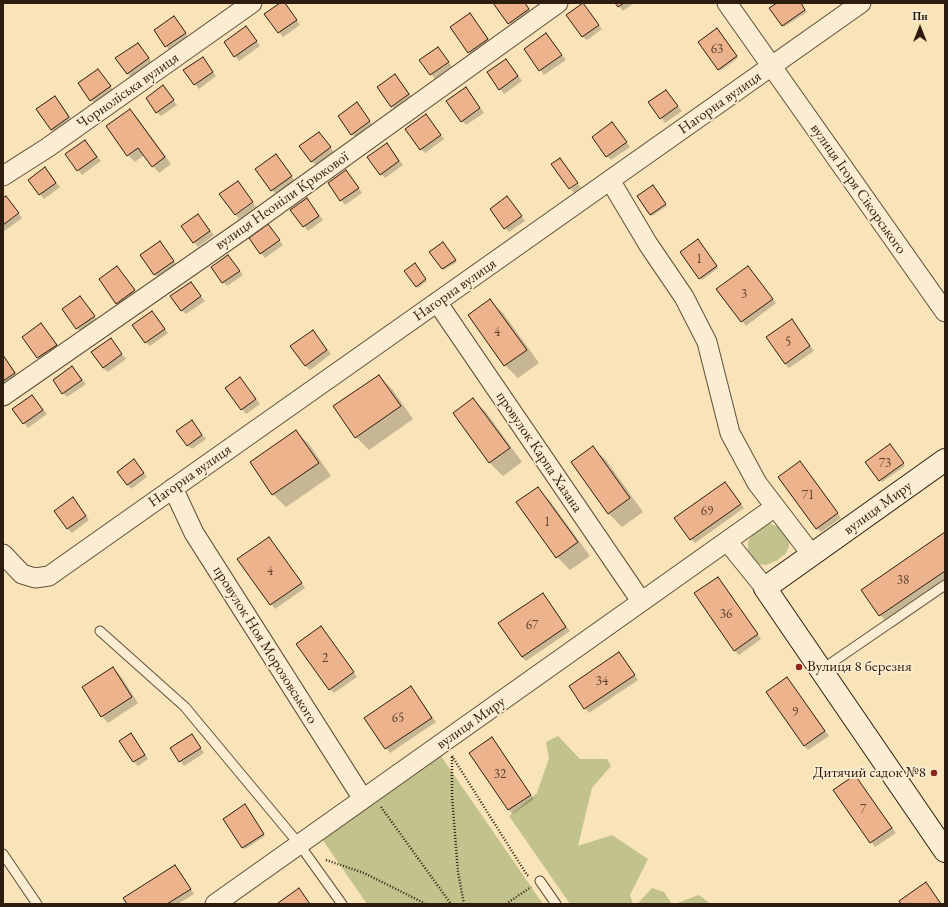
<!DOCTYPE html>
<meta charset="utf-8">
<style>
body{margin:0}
#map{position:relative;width:948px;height:907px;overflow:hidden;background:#f9e4b9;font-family:"EB Garamond",serif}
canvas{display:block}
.frame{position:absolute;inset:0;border:4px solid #2e1d0e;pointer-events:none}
.north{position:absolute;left:900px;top:8px;width:40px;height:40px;-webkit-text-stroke:3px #fbedd2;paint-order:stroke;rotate:0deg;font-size:11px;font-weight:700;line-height:16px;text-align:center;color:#2e1d0e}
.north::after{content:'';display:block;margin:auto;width:14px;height:18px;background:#2e1d0e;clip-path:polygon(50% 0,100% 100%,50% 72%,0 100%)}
</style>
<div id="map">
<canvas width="948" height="907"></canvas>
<div class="frame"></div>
<div class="north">Пн</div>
</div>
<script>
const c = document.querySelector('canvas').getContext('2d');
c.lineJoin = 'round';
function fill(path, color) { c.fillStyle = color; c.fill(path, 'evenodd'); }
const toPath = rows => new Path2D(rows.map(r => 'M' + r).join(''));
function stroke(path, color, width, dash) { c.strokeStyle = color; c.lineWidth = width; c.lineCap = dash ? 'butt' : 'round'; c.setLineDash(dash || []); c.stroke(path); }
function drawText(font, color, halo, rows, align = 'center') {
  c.font = font + ' "EB Garamond",serif'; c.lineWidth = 3.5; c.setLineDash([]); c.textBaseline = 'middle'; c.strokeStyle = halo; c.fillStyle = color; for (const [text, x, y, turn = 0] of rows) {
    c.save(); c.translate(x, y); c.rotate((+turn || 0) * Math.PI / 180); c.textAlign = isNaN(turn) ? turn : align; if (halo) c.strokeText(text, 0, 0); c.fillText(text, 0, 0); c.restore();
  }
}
const green = toPath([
 [762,524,771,524,782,528,789,539,789,546,786,553,776,561,766,565,758,564,751,560,748,551,748,542,753,532],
 [558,736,580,759,607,759,611,766,592,788,578,846,612,835,648,859,630,895,633,904,570,904,509,816,537,793,549,758,546,742],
 [441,756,543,904,367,904,322,839],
 [652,888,664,892,672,904,637,904],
 [699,895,711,904,674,904]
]);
const shadow = toPath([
 [282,3,287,6,300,25,283,37,266,14],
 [494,3,525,3,532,13,513,27],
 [616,3,634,3,623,11],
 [779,3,800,3,807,12,784,27,783,26],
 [583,4,602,29,587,40,582,36],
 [470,14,492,43,473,57,451,28],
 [178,22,189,38,170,51,155,31],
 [719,31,738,58,720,71,718,69],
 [250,32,260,46,239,61,225,42],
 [546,34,566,60,544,75,525,49],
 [138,44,152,62,131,77,127,73],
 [442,52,452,67,435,79,421,60],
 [207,63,216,76,199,89,185,71],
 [510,64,522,81,504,94,488,72],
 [98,70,114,91,95,104,91,100],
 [395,75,413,98,396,110,392,106],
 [163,87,177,105,161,116,157,112],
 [666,91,682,111,665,123,650,102],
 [470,93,484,113,466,125,462,121],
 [59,101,73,121,56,134,51,130],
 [361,108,373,126,356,138,352,134],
 [130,110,137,117,171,164,159,173,144,155,135,162,128,155],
 [426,116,444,139,425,153,421,149],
 [616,128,630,147,611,160,607,156],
 [319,133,334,152,316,165,311,161],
 [85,141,101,161,82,175,66,155],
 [391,149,403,165,385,178,381,174],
 [276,155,295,181,276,194,272,190],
 [45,169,60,187,44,199,29,180],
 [350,176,362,193,345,205,329,184],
 [578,184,581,187,574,193,571,189],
 [655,188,667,206,652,216,650,214],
 [6,197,22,218,3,232,3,199],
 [507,197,525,221,509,232,505,228],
 [307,199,323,220,308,231,292,210],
 [253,203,256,207,239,219,236,215],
 [198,215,214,235,198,247,194,242],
 [268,226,283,245,265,258,250,239],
 [159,242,177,265,159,278,155,274],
 [700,243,718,268,702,280,700,278],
 [445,245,457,262,444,270,442,269],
 [228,256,243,275,227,286,223,282],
 [416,266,427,281,418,288,417,286],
 [117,267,138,295,121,307,117,303],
 [748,267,776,303,746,326,718,290],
 [191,283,205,301,186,314,181,310],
 [80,297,98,321,81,333,63,309],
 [490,300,503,313,539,363,518,378,505,365,469,315],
 [156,316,168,333,150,346,146,342],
 [41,324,60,349,42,362,23,337],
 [796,325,814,351,789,368,785,364],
 [313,331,331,354,310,370,305,365],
 [111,340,126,359,108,372,103,368],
 [3,355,19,377,3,388],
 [72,367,86,384,67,397,63,393],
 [379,376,392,389,413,419,369,450,356,437],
 [240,378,260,404,246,414,226,388],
 [32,396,47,414,28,428,14,409],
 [473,399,486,412,522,462,503,476,490,463,454,413],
 [192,422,206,439,192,449,187,445],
 [296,432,309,444,331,476,286,507,273,494],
 [593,448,606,460,643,512,622,527,609,514,572,463],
 [892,448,905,466,882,482,867,462],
 [134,460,147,477,131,489,118,472],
 [800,462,841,518,821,532,816,528],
 [725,483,744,508,695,543,691,539],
 [537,488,550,501,590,556,570,570,557,557],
 [77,503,89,520,72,533,68,529],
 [945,533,945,592,893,628,880,615,863,590],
 [269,538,305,588,275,609,239,560],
 [722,582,761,639,739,655,734,650],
 [543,594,570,631,526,661,522,657],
 [321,627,357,677,334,693,330,689],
 [619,653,638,680,589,713,570,686],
 [113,668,120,675,138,703,108,723,102,716],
 [787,678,829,736,808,750,804,746],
 [411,687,436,722,390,753,365,718],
 [130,734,135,738,148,759,138,766,134,762,120,741],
 [192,735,204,753,184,766,171,748],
 [496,743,534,799,513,814,508,809],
 [855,776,896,833,875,847,835,790],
 [247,808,265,836,245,849,243,847],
 [175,866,179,870,194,894,178,904,128,904],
 [926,884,942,904,903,904]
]);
const building = toPath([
 [280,3,285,3,297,20,278,33,264,14,280,3],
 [493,3,525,3,529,9,508,24,493,3],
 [583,3,599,25,582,37,566,15,583,3],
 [615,3,624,3,618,7,615,3],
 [777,3,801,3,805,10,782,26,769,8,777,3],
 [470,13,488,39,468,53,450,27,470,13],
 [174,16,186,33,165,47,154,30,174,16],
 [246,26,257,41,234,57,224,42,246,26],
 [717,28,737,56,718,70,698,42,717,28],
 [546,33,562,55,539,71,524,49,546,33],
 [138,43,149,58,127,74,115,58,138,43],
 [438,47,449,62,430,75,419,60,438,47],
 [203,57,213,72,194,85,183,70,203,57],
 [506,59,518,76,499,90,487,72,506,59],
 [98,69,111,86,90,101,78,83,98,69],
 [395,74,409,94,391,107,377,87,395,74],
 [163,85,174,100,156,113,146,98,163,85],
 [466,87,480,108,461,122,446,101,466,87],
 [666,90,678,106,660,119,648,102,666,90],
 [55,96,69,117,51,130,36,109,55,96],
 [357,102,370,121,351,135,338,116,357,102],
 [130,109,165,157,152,167,138,148,127,156,106,126,130,109],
 [426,114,441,135,420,150,405,129,426,114],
 [612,122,627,142,606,157,592,137,612,122],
 [319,132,331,147,311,162,299,146,319,132],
 [85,140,97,157,77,171,65,154,85,140],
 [387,143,399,161,380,175,367,157,387,143],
 [276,154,292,176,271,191,255,169,276,154],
 [560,158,578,183,569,189,551,164,560,158],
 [45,167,56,183,39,195,28,180,45,167],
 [346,170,359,188,340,201,328,183,346,170],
 [238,181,253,202,235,215,219,194,238,181],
 [653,185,666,204,650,215,637,196,653,185],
 [6,196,19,213,3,225,3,198,6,196],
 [507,196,522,216,504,229,490,209,507,196],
 [307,198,319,216,303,227,290,210,307,198],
 [198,214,210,231,193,243,181,226,198,214],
 [268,224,280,240,260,254,249,238,268,224],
 [698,239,717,266,699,279,680,252,698,239],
 [160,241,174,261,154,275,140,255,160,241],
 [443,242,456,260,442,269,429,252,443,242],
 [228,255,240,271,222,283,211,267,228,255],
 [415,263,426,279,416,287,404,271,415,263],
 [117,266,135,290,116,304,99,279,117,266],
 [748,266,773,299,741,322,716,289,748,266],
 [191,282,201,296,181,311,170,296,191,282],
 [80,296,95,316,76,329,62,309,80,296],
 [490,299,527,350,504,366,468,315,490,299],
 [152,311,165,329,145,343,132,325,152,311],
 [792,319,810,346,785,364,766,337,792,319],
 [41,323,57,345,37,358,22,337,41,323],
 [313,330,327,350,305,366,290,346,313,330],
 [111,338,122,354,103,368,91,352,111,338],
 [3,355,15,373,3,381,3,355],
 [72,366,82,380,62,394,53,380,72,366],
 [379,375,401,406,355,438,333,406,379,375],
 [240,377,256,399,241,410,225,388,240,377],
 [32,395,43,410,23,424,12,409,32,395],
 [473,398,510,448,489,463,453,413,473,398],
 [192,420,202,435,187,446,176,431,192,420],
 [296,430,319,463,272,495,250,462,296,430],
 [890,444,904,463,879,481,865,462,890,444],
 [593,446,630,498,608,514,571,462,593,446],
 [134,459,144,473,127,485,117,472,134,459],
 [800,461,838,513,816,529,778,477,800,461],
 [725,482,741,504,690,540,674,518,725,482],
 [538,487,578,542,556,558,516,502,538,487],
 [73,497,86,516,67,529,54,511,73,497],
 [945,532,945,571,879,616,861,590,945,532],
 [269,537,302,583,270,605,237,559,269,537],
 [718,577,758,634,734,651,694,593,718,577],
 [543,593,566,627,522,657,498,623,543,593],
 [321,626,354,672,329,690,296,644,321,626],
 [619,652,635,675,584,709,569,686,619,652],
 [113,667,132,697,101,717,82,687,113,667],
 [787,677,825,731,804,746,766,692,787,677],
 [411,686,432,718,385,749,364,718,411,686],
 [131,733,145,755,133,762,119,741,131,733],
 [192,734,201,748,179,762,170,748,192,734],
 [492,737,531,795,508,810,469,753,492,737],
 [855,775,892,828,870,843,833,790,855,775],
 [245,804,264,834,242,848,223,819,245,804],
 [175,865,191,889,167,904,127,904,123,898,175,865],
 [926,882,941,904,901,904,899,901,926,882],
 [299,888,310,904,278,904,278,903,299,888]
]);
const path = toPath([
 [452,756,527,875,529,876],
 [452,757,452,796,458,872,464,904],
 [381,807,451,904],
 [326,860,364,873,426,904],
 [506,904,531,887]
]);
const lane = toPath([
 [100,631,185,707,299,844,342,904],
 [821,670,945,585],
 [3,854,37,904],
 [540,881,556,904]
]);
const street = toPath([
 [727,3,945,312],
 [3,176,47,148,252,3],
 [610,180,648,244,684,297,707,342,730,433,757,483,812,555],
 [437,302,641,601],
 [3,396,241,231,558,3],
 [173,488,194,533,363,799],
 [727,541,775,507],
 [3,554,22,574,35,578,49,576,861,3],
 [215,904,727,541,765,588]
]);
const secondary = toPath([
 [945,460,765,588,945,851]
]);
const markers = [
 [799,667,4,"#8f2418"],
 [934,773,4,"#8f2418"]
];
const numberNames = [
 ["63",717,49],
 ["1",699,259],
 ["3",744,294],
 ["4",497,332],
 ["5",788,342],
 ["73",885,463],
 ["71",808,495],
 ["69",707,511],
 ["1",547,522],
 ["4",270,571],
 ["38",903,580],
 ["36",726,614],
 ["67",532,625],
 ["2",325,658],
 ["34",602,681],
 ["9",795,712],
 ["65",398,718],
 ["32",500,774],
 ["7",863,809]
];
const streetNames = [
 ["Чорноліська вулиця",128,91,-35],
 ["Нагорна вулиця",720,103,-35],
 ["вулиця Ігоря Сікорського",858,189,55],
 ["вулиця Неоніли Крюкової",282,201,-35],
 ["Нагорна вулиця",455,290,-35],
 ["провулок Карпа Хазана",539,452,56],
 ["Нагорна вулиця",190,476,-35],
 ["вулиця Миру",878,508,-36],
 ["провулок Ноя Морозовського",265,645,58],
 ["вулиця Миру",471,723,-35]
];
const poiNames = [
 ["Вулиця 8 березня",807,667],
 ["Дитячий садок №8",926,773,"right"]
];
fill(green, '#c2c38c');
fill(shadow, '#0003');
fill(building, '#ecb38d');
stroke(building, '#2e1d0e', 1);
stroke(lane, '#614f39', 11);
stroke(street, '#614f39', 21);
stroke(secondary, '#2e1d0e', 24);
stroke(path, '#2e1d0e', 2.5, [1, 2]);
stroke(lane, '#fbedd2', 9);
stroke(street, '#fbedd2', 19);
stroke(secondary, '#fbedd2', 22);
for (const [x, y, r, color] of markers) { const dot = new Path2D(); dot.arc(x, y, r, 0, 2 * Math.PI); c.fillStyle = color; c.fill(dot); stroke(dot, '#fbedd2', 1.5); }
drawText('13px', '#5e422e', null, numberNames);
drawText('15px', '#2e1d0e', '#fbedd2', streetNames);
drawText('15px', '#2e1d0e', '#fbedd2', poiNames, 'left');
</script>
